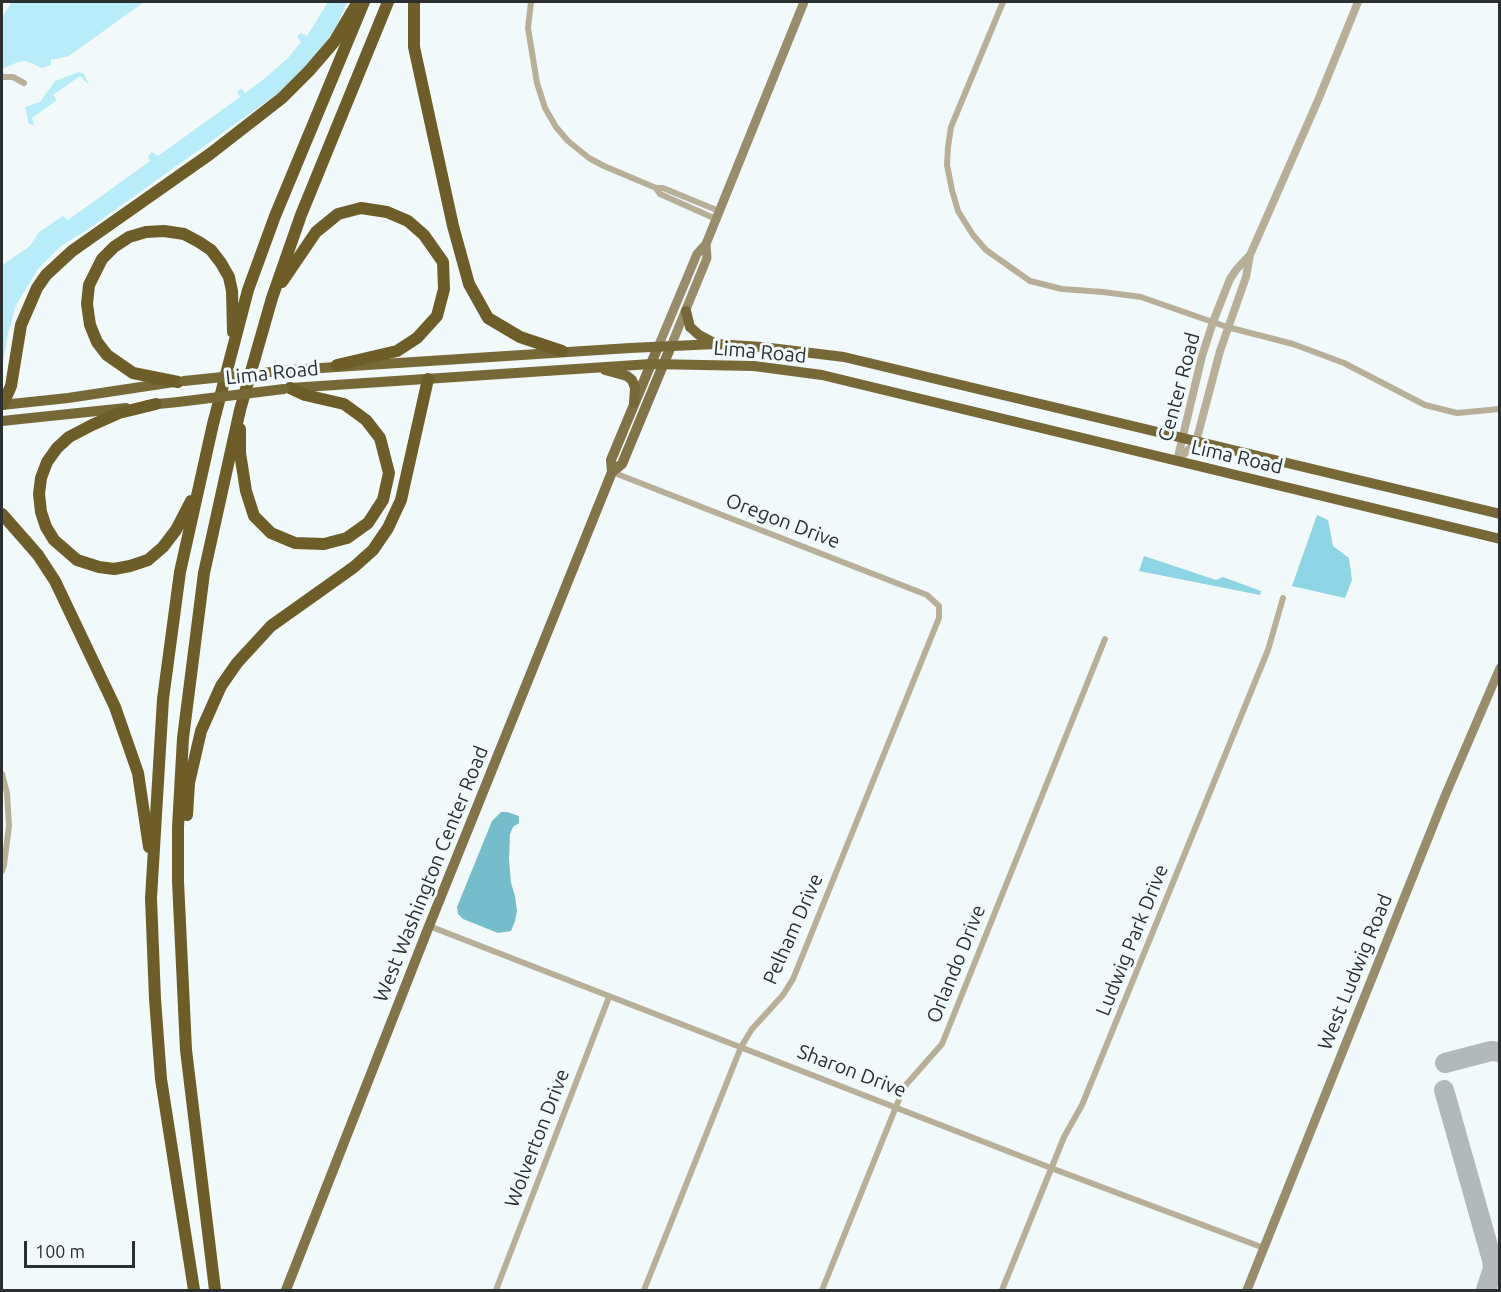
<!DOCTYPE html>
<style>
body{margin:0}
#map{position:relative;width:1501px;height:1292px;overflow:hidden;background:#f1f9fb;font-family:Ubuntu,sans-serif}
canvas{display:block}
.frame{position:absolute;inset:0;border:3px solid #2c2f30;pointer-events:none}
.scale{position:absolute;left:24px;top:1241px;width:111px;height:27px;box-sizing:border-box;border:3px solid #2c2f30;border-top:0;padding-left:8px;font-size:18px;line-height:21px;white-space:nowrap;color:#2c2f30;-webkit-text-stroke:4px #f1f9fb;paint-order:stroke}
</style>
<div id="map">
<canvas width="1501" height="1292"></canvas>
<div class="frame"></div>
<div class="scale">100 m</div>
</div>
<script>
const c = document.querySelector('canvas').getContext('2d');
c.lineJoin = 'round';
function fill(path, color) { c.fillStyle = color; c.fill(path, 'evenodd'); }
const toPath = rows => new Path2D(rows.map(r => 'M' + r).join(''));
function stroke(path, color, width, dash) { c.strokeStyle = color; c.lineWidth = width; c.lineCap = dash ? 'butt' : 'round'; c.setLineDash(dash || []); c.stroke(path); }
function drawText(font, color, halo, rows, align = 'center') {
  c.font = font + ' Ubuntu,sans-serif'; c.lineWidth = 6; c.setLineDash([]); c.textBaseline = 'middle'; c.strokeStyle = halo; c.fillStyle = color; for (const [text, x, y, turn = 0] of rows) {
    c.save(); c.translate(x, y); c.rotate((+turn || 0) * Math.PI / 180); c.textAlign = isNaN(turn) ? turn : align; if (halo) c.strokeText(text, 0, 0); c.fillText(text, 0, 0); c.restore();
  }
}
const green = toPath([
 [12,2,86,3,144,2,69,56,51,60,51,65,42,68,26,61,18,62,2,69,2,17],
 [328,2,347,2,338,23,324,46,314,60,280,92,87,230,61,246,38,269,16,305,8,333,2,370,2,265,30,246,39,232,63,216,68,220,150,161,148,156,152,152,158,156,240,97,237,92,239,90,242,89,245,93,264,79,287,59,301,42,297,37,299,34,301,33,307,36],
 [79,72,84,74,89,85,80,76,53,95,57,100,32,118,34,125,29,124,25,107,40,102,55,81]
]);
const forest = toPath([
 [1317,515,1328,520,1333,546,1349,558,1352,580,1345,598,1292,586],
 [1144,556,1216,580,1223,577,1261,591,1260,595,1139,571]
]);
const water = toPath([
 [501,812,507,812,519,816,519,823,513,827,510,834,509,859,511,883,515,896,517,911,515,921,511,931,498,933,463,919,458,914,457,907,492,821]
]);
const taxiway = toPath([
 [1445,1063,1491,1051,1500,1052],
 [1444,1090,1492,1260,1493,1268,1486,1290]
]);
const minor = toPath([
 [531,2,528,28,537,83,545,108,556,127,568,141,589,158,604,166,656,188,663,188,719,211],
 [1003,2,951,127,948,147,947,165,952,190,958,211,973,235,986,250,1030,281,1062,289,1103,292,1141,297,1227,327,1293,344,1344,363,1425,405,1457,413,1500,409],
 [2,77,13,77,24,83],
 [656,188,660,194,716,219],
 [612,472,927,595,939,606,939,618,793,979,783,995,752,1029,741,1047,644,1290],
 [2,774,7,793,9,826,4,865,2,871],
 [429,926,1051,1168,1264,1248],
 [496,1290,609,997],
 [822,1290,904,1087,942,1044,1105,639],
 [1002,1290,1064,1137,1082,1105,1268,650,1283,598]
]);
const tertiary = toPath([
 [1177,461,1196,442,1220,351,1246,277,1250,255,1319,98,1358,2],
 [1177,461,1202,356,1213,322,1230,279,1236,270,1249,256]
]);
const secondary = toPath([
 [671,346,707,258,706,244],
 [658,347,697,254,706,244,804,2],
 [1247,1290,1445,796,1500,668]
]);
const primary = toPath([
 [612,472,622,464,671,346],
 [286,1290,429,926,612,472,611,460,658,347]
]);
const trunk = toPath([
 [686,311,690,327,699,335,716,344],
 [290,370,630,348,716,344,762,347,844,357,1500,514],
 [605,370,627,376,632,380,635,388,634,403],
 [290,388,651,364,754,366,822,375,1500,539],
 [2,405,68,398,174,382],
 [148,405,178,402],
 [2,421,126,408]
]);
const motorway = toPath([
 [414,2,414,47,453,226,469,284,488,318,520,337,562,351],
 [282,282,316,232,338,214,361,208,387,212,408,221,424,235,443,262,444,289,437,316,417,338,397,351,337,365],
 [178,382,133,373,107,355,97,342,90,325,87,304,89,285,102,259,114,247,129,237,146,232,164,231,184,234,199,242,211,250,221,263,229,277,232,291,233,332],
 [3,404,11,386,21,325,37,288,46,275,72,251,210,154,282,98,309,71,334,42,356,5],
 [156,404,119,413,92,425,69,437,57,448,47,462,41,478,39,494,41,512,46,527,54,540,77,560,99,567,114,569,130,566,148,560,163,547,176,530,191,501],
 [240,429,240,453,246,491,254,516,271,533,295,543,324,544,347,538,368,523,383,500,389,473,380,438,366,420,344,404,305,395,290,388],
 [2,514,38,555,55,581,115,707,138,773,149,847],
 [187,815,189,783,201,731,221,686,237,663,271,626,354,567,373,550,388,528,401,500,428,379],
 [194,1290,161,1079,155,999,151,898,163,699,180,572,213,424,248,290,275,216,364,2],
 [215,1290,186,1050,178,881,178,827,183,738,204,573,240,410,272,298,301,215,388,2]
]);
const trunkBridge = toPath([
 [184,381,290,370],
 [178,402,284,389]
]);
const streetNames = [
 ["Lima Road",760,352,5],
 ["Lima Road",272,373,-6],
 ["Center Road",1179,387,-75],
 ["Lima Road",1237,457,13],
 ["Oregon Drive",783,521,21],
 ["West Washington Center Road",431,874,-68],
 ["Pelham Drive",793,929,-66],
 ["Ludwig Park Drive",1132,940,-68],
 ["Orlando Drive",956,964,-68],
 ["West Ludwig Road",1355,972,-68],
 ["Sharon Drive",852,1071,21],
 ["Wolverton Drive",537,1138,-69]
];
fill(green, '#b8ecf8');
fill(forest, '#8dd4e4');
fill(water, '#76bdcc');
stroke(taxiway, '#b3b9bb', 20);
stroke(minor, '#b8af98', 6);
stroke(tertiary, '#b8af98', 8);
stroke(secondary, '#988c6a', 9);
stroke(primary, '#827348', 10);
stroke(trunk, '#786838', 10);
stroke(motorway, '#6f5d29', 12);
stroke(trunkBridge, '#786838', 10);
drawText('20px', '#2c2f30', '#f1f9fb', streetNames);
</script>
